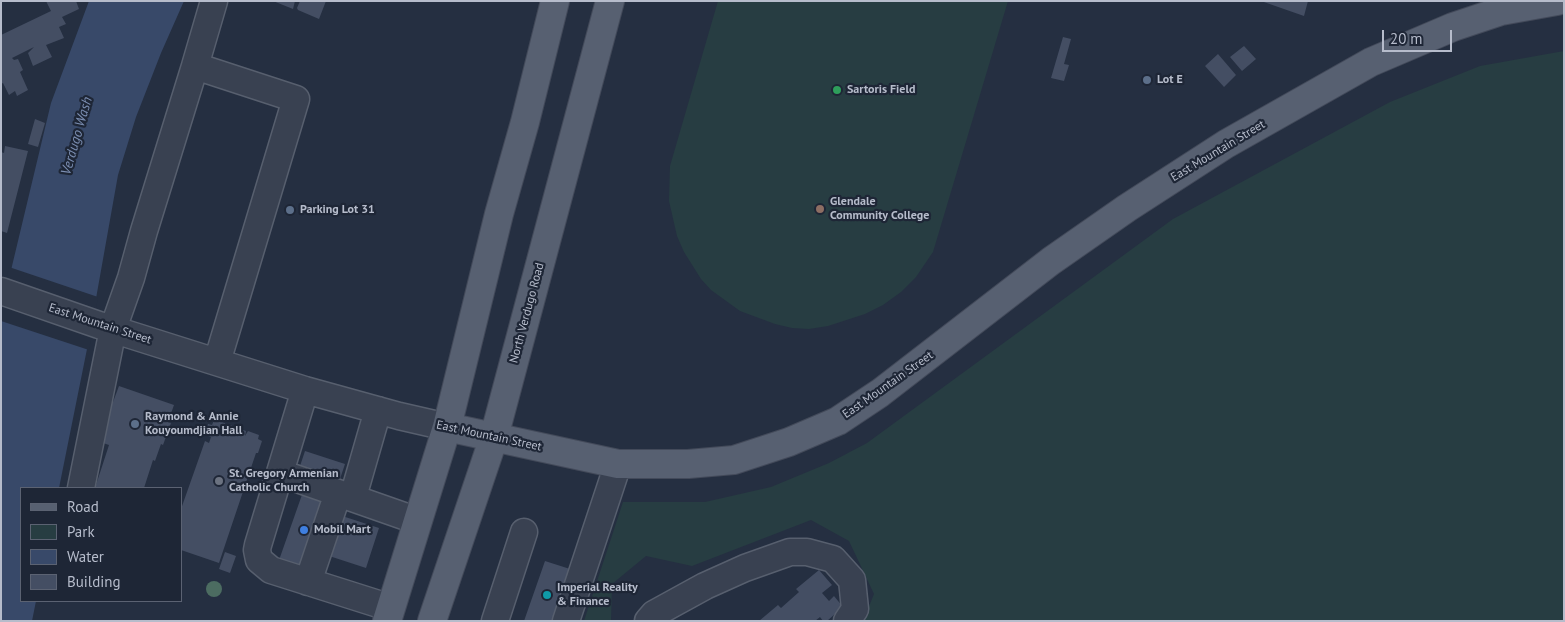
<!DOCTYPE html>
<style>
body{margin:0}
#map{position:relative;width:1565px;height:622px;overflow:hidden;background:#252f41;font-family:"PT Sans",sans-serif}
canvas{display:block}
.frame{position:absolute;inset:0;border:2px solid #b6bccb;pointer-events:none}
.legend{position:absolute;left:20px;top:487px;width:162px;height:115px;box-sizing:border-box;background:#1e2636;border:1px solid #5b6272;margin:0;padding:6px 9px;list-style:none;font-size:15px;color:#b6bccb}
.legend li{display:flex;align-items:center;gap:10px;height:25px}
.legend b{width:25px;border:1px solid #5b6272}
.scale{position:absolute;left:1382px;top:30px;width:70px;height:22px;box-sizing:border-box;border:2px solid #b6bccb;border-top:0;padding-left:6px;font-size:15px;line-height:18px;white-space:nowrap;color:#b6bccb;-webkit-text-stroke:4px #1e2636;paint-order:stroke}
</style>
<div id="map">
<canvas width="1565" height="622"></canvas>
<div class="frame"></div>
<ul class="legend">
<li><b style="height:6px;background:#576071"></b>Road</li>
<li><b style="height:14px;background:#273d42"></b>Park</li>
<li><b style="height:14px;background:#384969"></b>Water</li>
<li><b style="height:14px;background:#444e63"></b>Building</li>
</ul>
<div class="scale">20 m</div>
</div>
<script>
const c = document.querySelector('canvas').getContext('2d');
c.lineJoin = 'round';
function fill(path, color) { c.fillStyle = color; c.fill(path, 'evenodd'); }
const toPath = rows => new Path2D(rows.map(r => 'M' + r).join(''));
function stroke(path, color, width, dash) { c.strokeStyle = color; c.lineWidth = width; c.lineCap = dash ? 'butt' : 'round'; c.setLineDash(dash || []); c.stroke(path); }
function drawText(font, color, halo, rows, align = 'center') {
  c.font = font + ' "PT Sans",sans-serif'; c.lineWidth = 4.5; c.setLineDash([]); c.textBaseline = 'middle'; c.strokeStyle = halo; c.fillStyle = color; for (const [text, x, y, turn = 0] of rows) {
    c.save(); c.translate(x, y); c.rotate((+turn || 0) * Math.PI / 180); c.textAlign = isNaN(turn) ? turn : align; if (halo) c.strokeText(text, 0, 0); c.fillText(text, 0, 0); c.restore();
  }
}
const green = toPath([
 [718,1,1008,1,933,252,916,277,901,292,883,305,865,314,828,326,809,329,792,328,775,324,740,311,711,290,701,279,684,252,677,236,669,201,670,166],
 [1564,51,1564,621,863,621,874,594,849,541,811,520,692,566,646,556,612,584,611,621,584,621,623,502,705,502,771,487,829,463,867,443,1173,219,1390,102,1480,66]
]);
const water = toPath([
 [89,1,184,1,161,53,136,117,118,175,87,349,59,488,21,488,21,601,36,601,32,621,1,621,1,312,51,103]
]);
const pier = toPath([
 [9,267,98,297,89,350,1,321,1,301]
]);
const building = toPath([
 [46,1,76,1,79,9,62,17,66,24,59,27,64,38,46,45,52,57,33,66,28,53,34,47,12,58,14,60,18,59,23,70,20,72,28,90,17,96,15,91,9,95,3,83,1,84,1,35,51,11],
 [273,1,295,1,293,9],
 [300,1,326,1,319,19,298,10,297,8],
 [1261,1,1308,1,1304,16],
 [1063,37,1071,39,1064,64,1069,65,1064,81,1051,78],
 [1244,46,1256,59,1242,71,1230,57],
 [1218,54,1236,75,1224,87,1205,66],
 [35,119,45,123,38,147,28,144],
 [5,146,28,151,7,233,1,231,1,152,4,153],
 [119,386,174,405,168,422,171,423,163,445,161,444,155,461,153,460,144,488,95,488,109,445,100,442,111,402,113,402],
 [214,420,225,423,224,428,226,428,227,424,246,431,245,436,248,431,259,435,258,439,262,441,258,453,256,453,219,563,181,550,181,509,205,441,209,443,211,437,205,435,208,424,212,425],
 [305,451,345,464,337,488,297,475],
 [304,489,330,498,305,572,278,563],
 [333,513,379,528,366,568,320,553],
 [225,552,236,556,230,573,219,569],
 [545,561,570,569,552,621,524,621],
 [819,570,832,585,822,593,829,601,834,596,843,607,827,621,823,621,820,617,815,621,759,621,778,605,781,608,799,592,796,589]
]);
const minor = toPath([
 [195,66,214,1],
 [1,291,99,325,305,390,399,416,447,427],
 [305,390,258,545,257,550,259,560,271,570,391,608],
 [280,473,338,493],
 [81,488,113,329,131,278,144,231,195,66,296,99,217,362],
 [353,497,378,410],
 [308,582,338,493,418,521],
 [495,621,524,532],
 [566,621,618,464],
 [648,621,654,614,705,586,745,568,790,552,807,552,833,559,852,580,855,609,847,621]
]);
const major = toPath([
 [447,427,618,464,688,464,734,460,789,442,838,421,880,393,1051,261,1127,208,1226,144,1371,62,1453,27,1501,11,1557,1],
 [387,621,447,427,499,214,525,122,555,1],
 [432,621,494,437,610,1]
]);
const trees = [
 [214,589]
];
const markers = [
 [1147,80,5,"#5c6f8a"],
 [837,90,5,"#2e9e5b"],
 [820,209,5,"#8d6e63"],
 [290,210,5,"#5c6f8a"],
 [135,424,5,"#5c6f8a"],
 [219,481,5,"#6b7280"],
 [304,530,5,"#3f7fe0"],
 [547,595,5,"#0f9aa8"]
];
const poiNames = [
 ["Lot E",1157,80],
 ["Sartoris Field",847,90],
 ["Glendale",830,202],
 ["Community College",830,216],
 ["Parking Lot 31",300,210],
 ["Raymond & Annie",145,417],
 ["Kouyoumdjian Hall",145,431],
 ["St. Gregory Armenian",229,474],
 ["Catholic Church",229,488],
 ["Mobil Mart",314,530],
 ["Imperial Reality",557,588],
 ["& Finance",557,602]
];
const streetNames = [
 ["East Mountain Street",1218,151,-31],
 ["North Verdugo Road",527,313,-75],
 ["East Mountain Street",100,324,18],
 ["East Mountain Street",888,385,-35],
 ["East Mountain Street",489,436,12]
];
const waterNames = [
 ["Verdugo Wash",77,136,-74]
];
fill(green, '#273d42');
fill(water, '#384969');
fill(pier, '#252f41');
fill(building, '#444e63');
stroke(minor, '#575f6e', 29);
stroke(major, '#434a5a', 30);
stroke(minor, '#394151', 26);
stroke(major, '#576071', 28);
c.fillStyle = '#4c6c61';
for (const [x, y] of trees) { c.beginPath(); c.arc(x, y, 8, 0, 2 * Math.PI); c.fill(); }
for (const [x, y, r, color] of markers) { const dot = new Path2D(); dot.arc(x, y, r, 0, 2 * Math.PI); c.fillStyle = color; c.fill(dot); stroke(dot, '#1e2636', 2); }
drawText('bold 12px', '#b6bccb', '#1e2636', poiNames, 'left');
drawText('12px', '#b6bccb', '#1e2636', streetNames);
drawText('italic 14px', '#7c8fb3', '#1e2636', waterNames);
</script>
